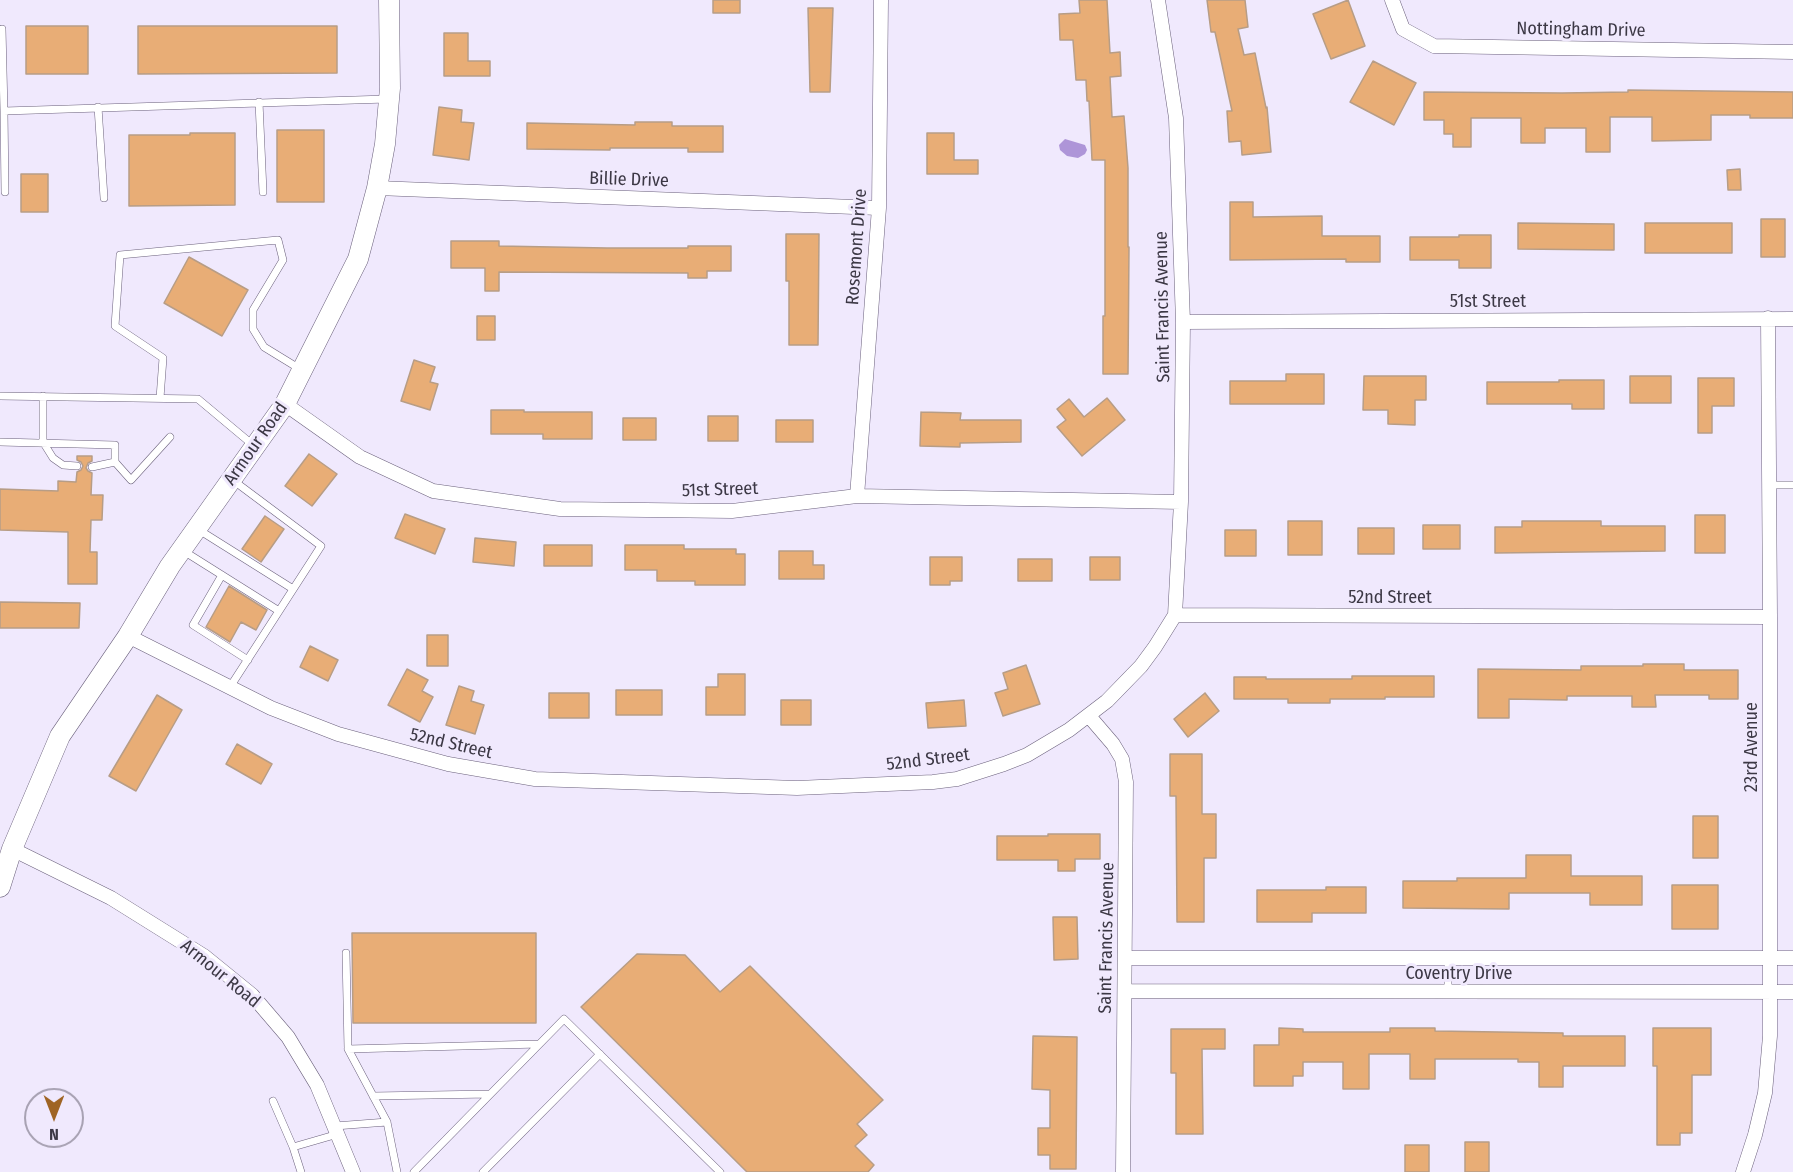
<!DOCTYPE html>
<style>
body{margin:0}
#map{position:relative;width:1793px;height:1172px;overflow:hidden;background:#f0e9fd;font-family:"Fira Sans Condensed",sans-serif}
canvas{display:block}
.north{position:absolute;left:24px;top:1088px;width:60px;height:60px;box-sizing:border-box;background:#f0e9fd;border:2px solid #a8a2b3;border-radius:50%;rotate:180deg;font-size:16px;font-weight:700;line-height:24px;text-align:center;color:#3c3845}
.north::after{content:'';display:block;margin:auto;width:21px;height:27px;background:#9f6424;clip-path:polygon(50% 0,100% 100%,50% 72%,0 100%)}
</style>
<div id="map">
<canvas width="1793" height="1172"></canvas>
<div class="north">N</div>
</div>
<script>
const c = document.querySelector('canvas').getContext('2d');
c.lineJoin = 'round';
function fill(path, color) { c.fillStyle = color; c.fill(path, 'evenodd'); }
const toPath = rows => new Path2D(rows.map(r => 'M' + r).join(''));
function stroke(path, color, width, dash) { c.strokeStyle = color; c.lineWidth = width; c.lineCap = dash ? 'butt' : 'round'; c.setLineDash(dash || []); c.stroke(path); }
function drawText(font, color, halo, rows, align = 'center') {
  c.font = font + ' "Fira Sans Condensed",sans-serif'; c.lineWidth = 6; c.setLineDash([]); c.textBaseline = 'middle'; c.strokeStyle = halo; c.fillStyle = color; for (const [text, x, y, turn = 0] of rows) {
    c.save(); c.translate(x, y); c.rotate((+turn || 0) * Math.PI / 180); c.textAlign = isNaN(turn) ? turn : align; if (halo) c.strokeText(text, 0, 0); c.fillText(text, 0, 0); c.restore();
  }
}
const water = toPath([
 [1065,139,1085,145,1087,150,1085,154,1078,158,1067,156,1060,150,1059,145]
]);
const building = toPath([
 [713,0,740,0,740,13,713,13,713,0],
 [1079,0,1107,0,1110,53,1120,52,1121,76,1110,77,1112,117,1124,116,1128,168,1128,247,1129,247,1128,374,1103,374,1103,316,1105,316,1105,160,1092,160,1089,101,1087,101,1086,80,1076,80,1073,40,1060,40,1059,14,1080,13,1079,0],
 [1207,0,1245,0,1248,27,1238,29,1244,55,1255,53,1266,108,1267,107,1271,152,1242,155,1241,141,1229,142,1227,111,1232,111,1215,32,1211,32,1207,0],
 [1348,0,1365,46,1331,59,1313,14,1348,0],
 [808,8,833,8,830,92,810,92,808,8],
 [26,26,88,26,88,74,26,74,26,26],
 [138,26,337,26,337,73,138,74,138,26],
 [444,33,468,33,468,61,490,61,490,76,444,76,444,33],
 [1373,61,1416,83,1394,125,1350,102,1373,61],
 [1628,90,1793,92,1793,118,1750,118,1750,115,1711,115,1711,140,1652,141,1652,117,1610,117,1610,152,1586,152,1586,128,1545,128,1545,143,1521,143,1521,118,1471,118,1471,147,1453,147,1453,134,1444,134,1444,120,1424,120,1424,92,1562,93,1628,92,1628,90],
 [439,107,462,110,461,122,474,123,469,160,433,155,439,107],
 [635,122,672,122,672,126,723,126,723,152,688,152,688,148,610,148,610,150,527,149,527,123,635,125,635,122],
 [277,130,324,130,324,202,277,202,277,130],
 [190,133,235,133,235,205,129,206,129,135,190,135,190,133],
 [927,133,954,133,954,160,978,160,978,174,927,174,927,133],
 [1740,169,1741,190,1728,190,1727,170,1740,169],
 [21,174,48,174,48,212,21,212,21,174],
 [1230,202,1253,202,1253,217,1322,216,1322,236,1380,236,1380,262,1346,262,1346,259,1230,260,1230,202],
 [1761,219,1785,219,1785,257,1761,257,1761,219],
 [1518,223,1614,224,1614,250,1518,249,1518,223],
 [1645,223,1732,223,1732,253,1645,253,1645,223],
 [786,234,819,234,818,345,789,345,789,281,786,281,786,234],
 [1459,235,1491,235,1491,268,1459,268,1459,260,1410,260,1410,237,1459,237,1459,235],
 [451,241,499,241,499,246,607,248,688,248,688,246,731,246,731,271,707,271,707,278,688,278,688,273,499,272,499,291,485,291,485,268,451,268,451,241],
 [189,257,248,290,222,336,164,303,189,257],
 [477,316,495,316,495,340,477,340,477,316],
 [414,360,435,367,430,382,438,384,430,410,401,401,414,360],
 [1286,374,1324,374,1324,404,1230,404,1230,381,1286,381,1286,374],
 [1364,376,1426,376,1426,400,1415,400,1415,425,1388,424,1388,410,1363,410,1364,376],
 [1630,376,1671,376,1671,403,1630,403,1630,376],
 [1698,378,1734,378,1734,406,1712,406,1712,433,1698,433,1698,378],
 [1559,380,1604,380,1604,409,1572,409,1572,404,1487,404,1487,382,1559,382,1559,380],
 [1107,398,1125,420,1082,456,1057,427,1066,420,1057,409,1069,399,1084,417,1107,398],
 [491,410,524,410,524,412,592,412,592,439,543,439,543,434,491,434,491,410],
 [921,412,961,413,960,420,1021,420,1021,442,960,443,960,447,920,446,921,412],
 [708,416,738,416,738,441,708,441,708,416],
 [623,418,656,418,656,440,623,440,623,418],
 [776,420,813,420,813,442,776,442,776,420],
 [309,454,337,474,312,506,285,486,309,454],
 [77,456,92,456,92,461,88,463,86,468,88,471,92,473,91,495,103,495,102,520,91,520,90,552,97,552,97,584,68,584,68,532,0,530,0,489,58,491,58,481,76,482,77,472,81,470,83,466,81,462,77,460,77,456],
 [405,514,445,529,435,554,395,538,405,514],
 [1695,515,1725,515,1725,553,1695,553,1695,515],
 [265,516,284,529,261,562,242,549,265,516],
 [1288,521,1322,521,1322,555,1288,555,1288,521],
 [1522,521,1601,521,1601,526,1665,526,1665,551,1495,553,1495,527,1522,527,1522,521],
 [1423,525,1460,525,1460,549,1423,549,1423,525],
 [1358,528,1394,528,1394,554,1358,554,1358,528],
 [1225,530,1256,530,1256,556,1225,556,1225,530],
 [475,538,516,542,514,566,473,562,475,538],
 [544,545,592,545,592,566,544,566,544,545],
 [625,545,684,545,684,549,736,549,736,554,745,554,745,585,695,585,695,581,657,581,657,570,625,570,625,545],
 [779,551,813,551,813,565,824,565,824,579,779,579,779,551],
 [930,557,962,557,962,581,950,581,950,585,930,585,930,557],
 [1090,557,1120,557,1120,580,1090,580,1090,557],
 [1018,559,1052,559,1052,581,1018,581,1018,559],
 [229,586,267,610,256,630,241,622,230,642,206,627,229,586],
 [0,602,80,603,79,628,0,628,0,602],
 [427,635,448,635,448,666,427,666,427,635],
 [310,646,338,660,328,681,300,667,310,646],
 [1643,664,1684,664,1684,670,1738,670,1738,699,1709,699,1709,695,1655,695,1656,707,1632,707,1632,696,1567,696,1567,700,1509,699,1509,718,1478,718,1478,669,1581,670,1581,666,1643,666,1643,664],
 [1026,665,1040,704,1003,716,995,693,1008,689,1003,673,1026,665],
 [407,669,428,680,422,691,433,697,420,722,388,705,407,669],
 [718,674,745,674,745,715,706,715,706,687,718,687,718,674],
 [1352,676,1434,676,1434,697,1385,697,1385,699,1330,699,1330,703,1288,703,1288,699,1234,699,1234,677,1266,677,1266,679,1352,679,1352,676],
 [459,686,474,691,471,701,484,705,475,734,446,725,459,686],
 [616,690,662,690,662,715,616,715,616,690],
 [549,693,589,693,589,718,549,718,549,693],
 [1205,693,1219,711,1188,737,1174,719,1205,693],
 [157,695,182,710,136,791,109,776,157,695],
 [781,700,811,700,811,725,781,725,781,700],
 [964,700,966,726,928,728,926,703,964,700],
 [237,744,272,764,261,784,226,764,237,744],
 [1170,754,1202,754,1202,814,1216,814,1216,858,1204,858,1204,922,1177,922,1176,796,1170,796,1170,754],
 [1693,816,1718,816,1718,858,1693,858,1693,816],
 [1048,834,1100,834,1100,859,1075,859,1075,871,1058,871,1058,860,997,860,997,836,1048,836,1048,834],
 [1526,855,1571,855,1571,876,1642,876,1642,905,1590,905,1590,893,1509,893,1509,909,1403,908,1403,881,1457,881,1457,878,1526,878,1526,855],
 [1672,885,1718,885,1718,929,1672,929,1672,885],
 [1326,887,1366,887,1366,913,1312,913,1312,922,1257,922,1257,890,1326,890,1326,887],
 [1053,917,1077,917,1078,959,1054,960,1053,917],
 [352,933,536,933,536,1023,353,1023,352,933],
 [637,954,685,955,720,992,750,966,883,1100,857,1124,867,1135,855,1146,874,1165,868,1172,747,1172,581,1007,637,954],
 [1279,1028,1303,1029,1303,1032,1390,1032,1390,1028,1435,1028,1435,1031,1563,1033,1563,1036,1625,1036,1625,1066,1563,1066,1563,1087,1539,1087,1539,1062,1518,1062,1518,1059,1435,1059,1435,1079,1410,1079,1410,1054,1369,1054,1369,1089,1343,1089,1343,1062,1303,1062,1303,1076,1293,1076,1293,1086,1254,1086,1254,1045,1279,1045,1279,1028],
 [1653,1028,1711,1028,1711,1075,1692,1075,1692,1133,1680,1133,1680,1145,1657,1145,1657,1066,1653,1066,1653,1028],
 [1171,1029,1225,1029,1225,1049,1202,1049,1203,1134,1176,1134,1176,1073,1171,1073,1171,1029],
 [1033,1036,1077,1037,1076,1169,1050,1169,1050,1155,1038,1155,1038,1128,1050,1128,1050,1090,1032,1089,1033,1036],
 [1465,1142,1489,1142,1489,1172,1465,1172,1465,1142],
 [1405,1145,1429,1145,1429,1172,1405,1172,1405,1145]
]);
const lane = toPath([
 [2,29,4,111],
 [259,102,263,192],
 [98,107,104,198],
 [5,192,4,111,387,99],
 [0,396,198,399,253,445],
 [43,396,43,442,53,458,63,465,77,466],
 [160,398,163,358,115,326,120,255,278,240,283,260,253,310,253,329,264,347,300,369],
 [0,442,115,445,115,462,131,480,170,437],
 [92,467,115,462],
 [1769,485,1793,485],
 [199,530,293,589],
 [182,550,279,611],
 [222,575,193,625,248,660],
 [230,687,321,546,234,481],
 [346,953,348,1049,539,1044],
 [1448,958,1448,992],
 [348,1049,387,1122],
 [373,1096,490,1094],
 [273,1101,293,1147],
 [335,1126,387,1122,397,1172],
 [301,1172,293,1147,338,1134],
 [414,1172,564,1019,720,1172],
 [483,1172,600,1054]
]);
const street = toPath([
 [1158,0,1176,118,1183,322,1181,502,1175,615],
 [1392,0,1403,29,1434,46,1793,52],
 [377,188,879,208],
 [1183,322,1793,319],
 [285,404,360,457,433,491,560,509,732,511,857,496,1181,502],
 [857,496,879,208,881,0],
 [128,636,271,708,338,734,448,764,535,779,797,788,933,782,957,779,1004,764,1027,755,1069,730,1107,701,1141,666,1155,647,1175,615,1770,617],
 [1089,716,1113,744,1122,759,1126,782,1123,1172],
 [12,849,111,898,204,956,252,995,288,1037,317,1085,353,1172],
 [1125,958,1793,958],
 [1125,991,1793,992],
 [1743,1172,1755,1135,1765,1093,1770,1036,1770,617,1768,318]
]);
const secondary = toPath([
 [0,887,12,849,60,736,128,636,170,566,285,404,358,259,377,188,385,144,390,88,389,0]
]);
const streetNames = [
 ["Nottingham Drive",1581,30,1],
 ["Billie Drive",629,180,2],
 ["Rosemont Drive",857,247,-86],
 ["51st Street",1488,302],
 ["Saint Francis Avenue",1163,307,-91],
 ["Armour Road",256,444,-55],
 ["51st Street",720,490,-2],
 ["52nd Street",1390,598],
 ["52nd Street",451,744,13],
 ["23rd Avenue",1752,747,-90],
 ["52nd Street",928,760,-7],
 ["Saint Francis Avenue",1107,938,-89],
 ["Armour Road",220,974,39],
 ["Coventry Drive",1459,974]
];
fill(water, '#ae95d8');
fill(building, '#e8ad76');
stroke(building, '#b79d86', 1.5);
stroke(lane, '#6b617c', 8);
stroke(street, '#6b617c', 15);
stroke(secondary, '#6b617c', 21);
stroke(lane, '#fff', 7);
stroke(street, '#fff', 14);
stroke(secondary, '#fff', 20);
drawText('18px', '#3c3845', '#f0e9fd', streetNames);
</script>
